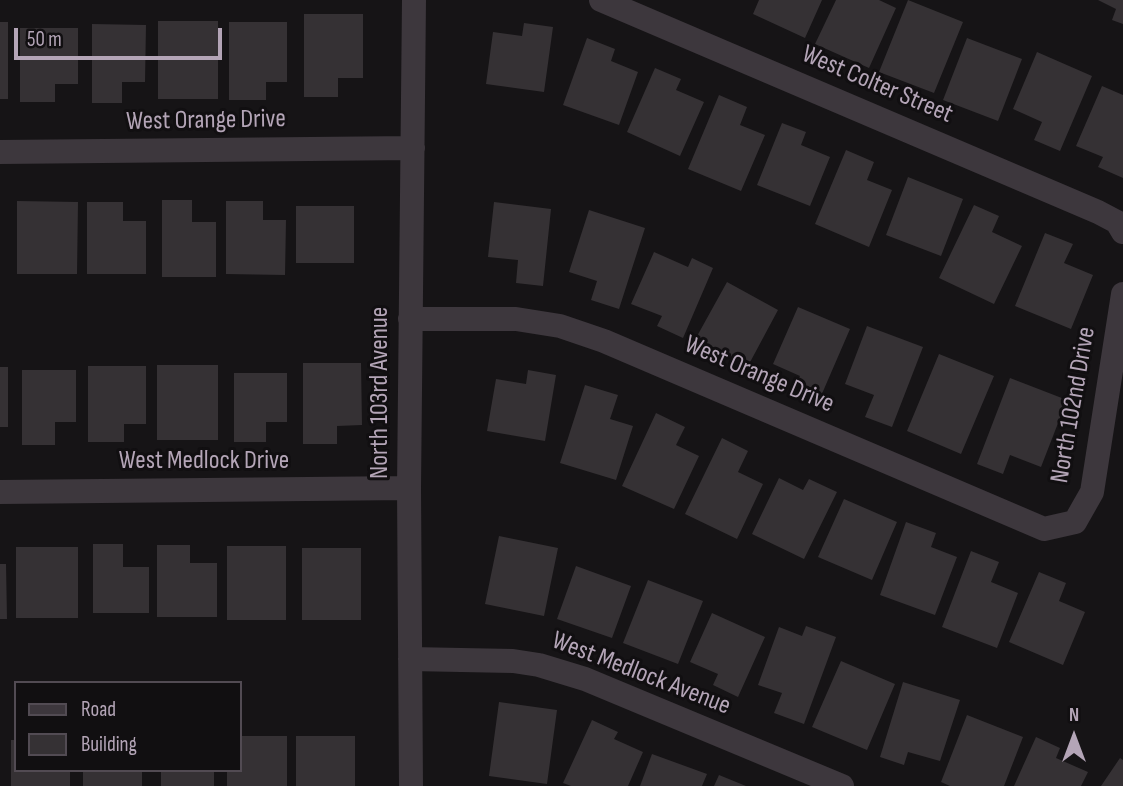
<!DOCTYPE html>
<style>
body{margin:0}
#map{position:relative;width:1123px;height:786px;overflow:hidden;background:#161416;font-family:"Sofia Sans Condensed",sans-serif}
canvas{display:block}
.legend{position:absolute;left:14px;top:681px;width:228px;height:91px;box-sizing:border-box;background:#110f11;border:2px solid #524b53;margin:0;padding:9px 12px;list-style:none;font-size:21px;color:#b4a5b7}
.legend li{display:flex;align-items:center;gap:14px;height:35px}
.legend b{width:35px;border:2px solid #524b53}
.north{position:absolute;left:1039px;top:702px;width:70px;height:70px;-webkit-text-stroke:5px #110f11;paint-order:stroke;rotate:0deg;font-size:19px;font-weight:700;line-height:28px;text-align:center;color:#b4a5b7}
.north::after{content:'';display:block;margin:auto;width:24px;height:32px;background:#b4a5b7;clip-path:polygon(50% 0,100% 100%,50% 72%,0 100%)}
.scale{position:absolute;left:14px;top:28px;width:208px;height:32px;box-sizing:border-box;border:4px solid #b4a5b7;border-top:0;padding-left:9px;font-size:21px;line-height:24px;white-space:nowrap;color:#b4a5b7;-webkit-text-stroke:5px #110f11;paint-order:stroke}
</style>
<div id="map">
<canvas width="1123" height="786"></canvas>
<ul class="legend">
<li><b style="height:9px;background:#3d373d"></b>Road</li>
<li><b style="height:19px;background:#353134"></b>Building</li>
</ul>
<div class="north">N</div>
<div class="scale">50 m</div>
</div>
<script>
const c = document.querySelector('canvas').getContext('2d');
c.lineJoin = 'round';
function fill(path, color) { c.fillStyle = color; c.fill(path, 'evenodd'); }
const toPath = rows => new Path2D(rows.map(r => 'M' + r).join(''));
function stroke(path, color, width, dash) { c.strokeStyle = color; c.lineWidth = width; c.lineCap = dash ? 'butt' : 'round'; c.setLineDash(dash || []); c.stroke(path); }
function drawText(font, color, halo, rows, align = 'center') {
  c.font = font + ' "Sofia Sans Condensed",sans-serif'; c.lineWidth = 6; c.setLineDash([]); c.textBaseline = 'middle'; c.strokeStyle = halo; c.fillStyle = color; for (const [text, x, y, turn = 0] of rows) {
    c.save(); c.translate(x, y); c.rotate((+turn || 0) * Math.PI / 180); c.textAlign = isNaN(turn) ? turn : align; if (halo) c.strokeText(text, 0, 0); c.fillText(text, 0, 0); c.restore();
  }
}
const building = toPath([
 [759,0,822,0,805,38,753,14],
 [836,0,879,0,896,8,869,68,815,44],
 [908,0,963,22,934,93,879,72],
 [1098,0,1123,0,1123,24,1112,20,1116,9],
 [304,14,363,14,363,78,338,78,338,97,304,97],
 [158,21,218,21,218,99,158,99],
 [0,22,8,22,8,99,0,99],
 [229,22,287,22,287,82,266,82,266,100,229,100],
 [524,23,553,27,544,92,486,84,493,32,522,36],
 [92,24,146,25,145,82,122,82,122,103,92,103],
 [20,28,78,28,78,84,55,84,55,102,20,102],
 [587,38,615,49,611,61,638,72,619,125,563,105],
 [967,38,1022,59,998,121,943,100],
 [1037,52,1092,76,1060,151,1034,140,1042,122,1013,109],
 [655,68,681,79,676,90,704,102,680,156,627,132],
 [1102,86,1123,95,1123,178,1098,167,1103,157,1076,146],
 [719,95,747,107,740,125,765,135,741,191,688,169],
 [782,123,806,132,801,145,830,157,810,206,757,185],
 [846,150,874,162,867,180,892,190,869,247,815,224],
 [908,177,963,199,941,256,886,235],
 [162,200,192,200,192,222,216,222,216,277,162,277],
 [17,201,78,202,77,274,17,274],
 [226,201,263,201,263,220,286,220,285,275,226,274],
 [87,202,123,202,123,221,146,221,146,274,87,274],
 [494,202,551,209,543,286,516,283,518,260,488,257],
 [974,205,999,216,992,232,1022,246,994,304,939,278],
 [296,206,354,206,354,263,296,263],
 [589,210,645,228,619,309,591,300,597,281,569,272],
 [1045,233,1073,244,1064,263,1093,275,1071,329,1015,306],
 [654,252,688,267,692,258,713,268,683,338,657,326,662,316,631,304],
 [727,282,778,310,748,366,696,338],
 [798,307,850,329,821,396,795,385,800,376,773,364],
 [867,326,923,347,892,427,865,417,874,395,845,384],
 [939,354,994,376,961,454,907,431],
 [303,363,361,363,362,425,337,426,337,444,303,444],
 [157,365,218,365,218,440,157,440],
 [88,366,146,366,146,424,124,424,124,442,88,442],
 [0,367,8,367,8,427,0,427],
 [22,370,76,370,76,422,55,422,55,445,22,445],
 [528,370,556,375,545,441,487,431,496,379,526,384],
 [234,373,287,373,287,422,266,422,266,442,234,442],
 [1010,378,1067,400,1041,467,1010,455,1003,474,977,464],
 [585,385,618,395,610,419,633,426,616,480,560,463],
 [656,413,685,427,676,445,699,456,674,509,622,486],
 [722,438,748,451,738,472,763,484,737,539,685,514],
 [779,478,803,490,809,479,837,492,804,559,752,534],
 [844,499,897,522,872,580,818,557],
 [906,522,936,533,931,547,957,557,935,615,880,595],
 [499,536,558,548,544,616,485,604],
 [93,544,123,544,123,567,149,567,149,613,93,613],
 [157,545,190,545,190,563,217,563,217,617,157,617],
 [227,546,286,546,286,620,227,620],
 [16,547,78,547,78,618,16,618],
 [302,548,361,548,361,620,302,620],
 [971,551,999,562,991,582,1018,593,997,648,942,627],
 [0,564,6,564,7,619,0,619],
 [576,566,631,586,612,638,557,619],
 [1039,572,1066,583,1059,601,1085,612,1063,665,1009,642],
 [648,580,703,601,678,664,623,643],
 [712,613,765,637,738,697,713,685,718,674,690,662],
 [806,626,836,637,804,724,774,713,782,693,758,685,779,627,802,636],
 [841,661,895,684,867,750,812,727],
 [903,682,960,700,940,761,908,752,904,765,880,757],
 [499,702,557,710,547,784,489,776],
 [967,715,1023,737,1004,786,950,786,941,782],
 [592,720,618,732,614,739,643,752,628,786,571,786,563,783],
 [240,736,287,736,287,786,227,786,227,770,240,770],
 [296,736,355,736,355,786,296,786],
 [1036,737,1060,748,1056,758,1088,772,1081,786,1014,786],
 [11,740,16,740,16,770,70,770,70,786,11,786],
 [652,754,707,774,702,786,640,786],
 [1120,758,1123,760,1123,786,1101,786],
 [83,770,142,770,142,786,83,786],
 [161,770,214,770,214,786,161,786],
 [719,775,746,786,714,786]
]);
const minor = toPath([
 [601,0,1098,212,1117,222,1123,232],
 [0,152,413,148],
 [410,319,516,319,560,326,604,341,1044,529,1075,522,1092,492,1123,294],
 [0,492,409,488],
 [410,659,513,661,539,665,585,679,842,786],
 [411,786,409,488,414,0]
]);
const streetNames = [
 ["West Colter Street",877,85,23],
 ["West Orange Drive",206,121,-1],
 ["West Orange Drive",759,375,23],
 ["North 103rd Avenue",380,393,-90],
 ["North 102nd Drive",1074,405,-80],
 ["West Medlock Drive",204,461],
 ["West Medlock Avenue",641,674,21]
];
fill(building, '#353134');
stroke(minor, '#3d373d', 24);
drawText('26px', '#b4a5b7', '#110f11', streetNames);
</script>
